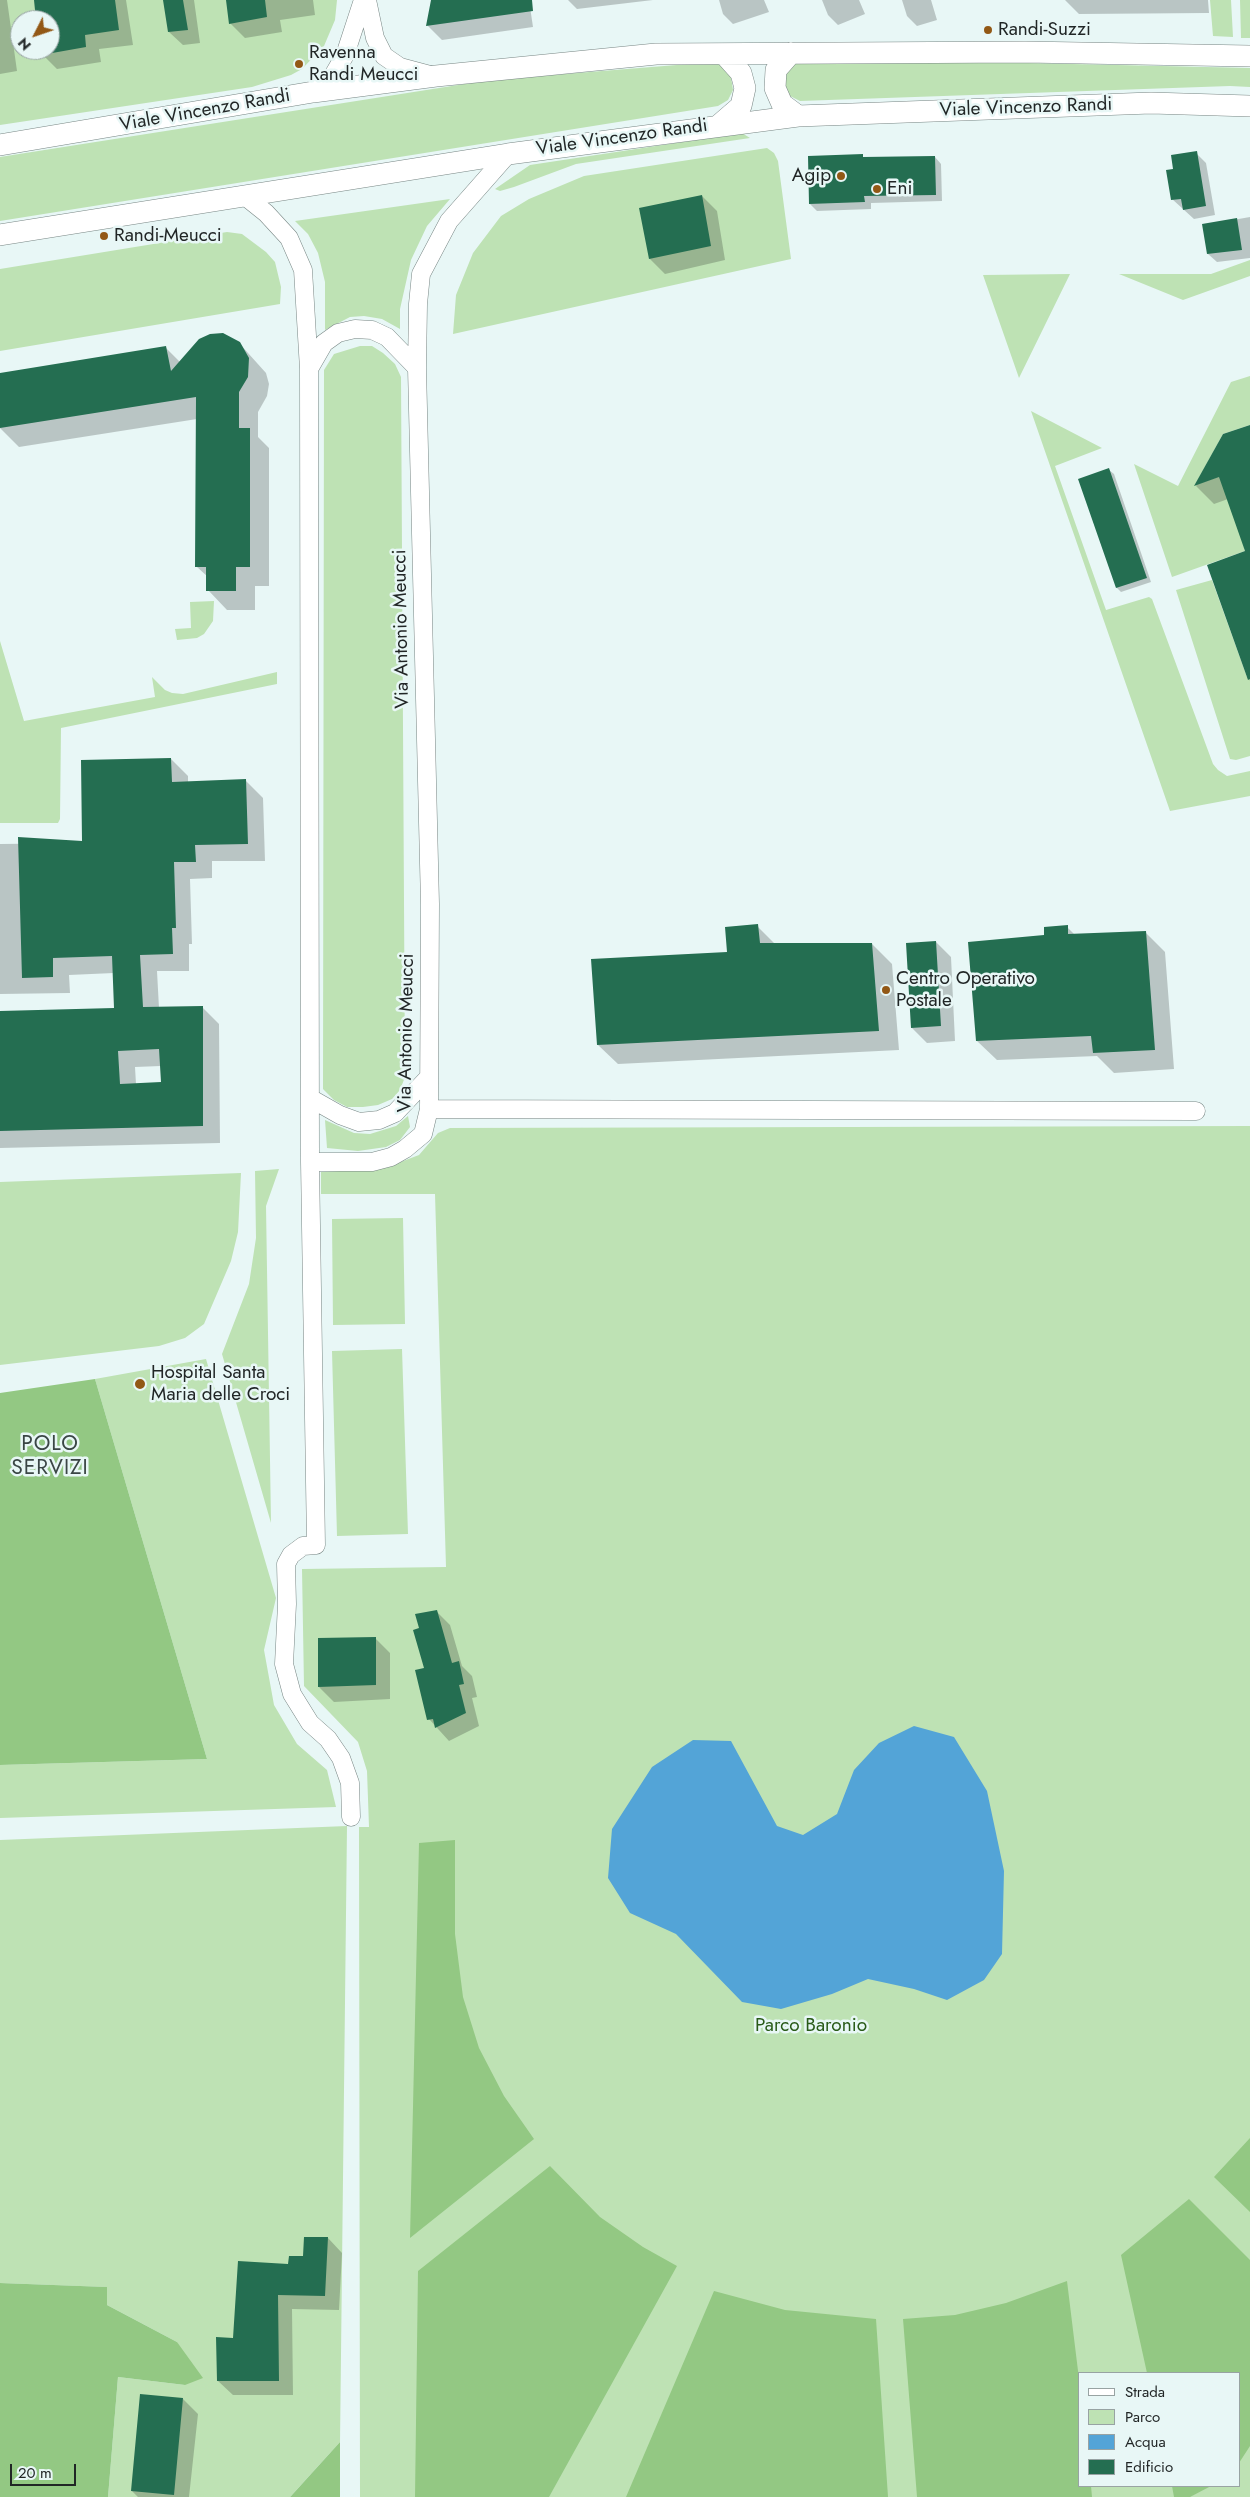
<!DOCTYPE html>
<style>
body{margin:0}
#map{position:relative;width:1250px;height:2497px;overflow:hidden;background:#e8f7f6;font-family:Jost,sans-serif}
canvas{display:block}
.legend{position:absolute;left:1078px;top:2372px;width:162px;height:115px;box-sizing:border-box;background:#e8f7f6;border:1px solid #98a3a3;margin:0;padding:6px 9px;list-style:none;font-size:15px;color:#212626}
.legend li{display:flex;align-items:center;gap:10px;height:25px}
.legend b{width:25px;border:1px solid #98a3a3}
.north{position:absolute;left:10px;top:10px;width:50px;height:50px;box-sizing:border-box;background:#e8f7f6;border:1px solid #98a3a3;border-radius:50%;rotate:229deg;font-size:14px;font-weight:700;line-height:20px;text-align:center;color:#212626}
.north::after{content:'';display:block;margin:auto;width:18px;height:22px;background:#925815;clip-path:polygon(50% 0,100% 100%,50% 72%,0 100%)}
.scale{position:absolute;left:10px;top:2464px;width:66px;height:22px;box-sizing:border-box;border:2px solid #212626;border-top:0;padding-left:6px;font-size:15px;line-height:18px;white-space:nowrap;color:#212626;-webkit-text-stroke:4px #e8f7f6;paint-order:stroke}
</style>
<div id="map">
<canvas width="1250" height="2497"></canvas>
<ul class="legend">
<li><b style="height:6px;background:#fff"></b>Strada</li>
<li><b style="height:14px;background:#bee2b4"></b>Parco</li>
<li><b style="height:14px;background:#53a4d7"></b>Acqua</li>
<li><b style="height:14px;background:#246e51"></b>Edificio</li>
</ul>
<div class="north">N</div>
<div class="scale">20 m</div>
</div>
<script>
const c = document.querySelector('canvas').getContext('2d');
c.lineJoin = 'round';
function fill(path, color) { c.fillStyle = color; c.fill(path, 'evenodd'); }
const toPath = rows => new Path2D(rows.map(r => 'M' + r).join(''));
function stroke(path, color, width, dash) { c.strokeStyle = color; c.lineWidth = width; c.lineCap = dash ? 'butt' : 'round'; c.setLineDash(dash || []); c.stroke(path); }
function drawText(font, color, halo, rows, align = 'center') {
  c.font = font + ' Jost,sans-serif'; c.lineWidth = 5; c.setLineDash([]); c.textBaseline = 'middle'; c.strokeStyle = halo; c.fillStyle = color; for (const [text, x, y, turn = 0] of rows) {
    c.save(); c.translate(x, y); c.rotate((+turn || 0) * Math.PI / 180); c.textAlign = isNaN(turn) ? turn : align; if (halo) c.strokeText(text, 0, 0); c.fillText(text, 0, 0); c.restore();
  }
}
const green = toPath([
 [0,0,337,0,335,20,324,46,302,69,291,75,252,87,0,125],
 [20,20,50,20,50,50,20,50],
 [1210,0,1231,0,1233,37,1213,36],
 [1240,0,1250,0,1250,38,1241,38],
 [714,62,724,67,731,77,733,90,728,100,718,106,0,221,0,157,490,80],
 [984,62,1250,68,1250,87,1230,86,800,101,790,96,784,85,784,77,789,67,798,63],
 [742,133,750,138,576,164,514,187,500,191,495,189,530,165],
 [767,148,774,153,778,161,791,259,453,334,456,295,473,253,501,216,529,199,584,176],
 [450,199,427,226,411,260,400,309,400,329,382,319,364,316,350,317,325,330,325,282,318,253,308,234,295,221],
 [227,232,242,234,266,252,275,262,281,287,280,304,0,351,0,269],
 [1250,260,1250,276,1183,300,1119,274,1211,274],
 [1070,274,1019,378,983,275],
 [360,346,372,346,383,353,395,364,401,377,405,1077,400,1090,392,1099,378,1105,363,1107,347,1107,334,1100,323,1089,324,370,334,354],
 [1250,376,1250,425,1223,434,1195,485,1226,474,1245,551,1172,577,1134,464,1178,486,1231,382],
 [1031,411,1102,448,1055,466,1106,610,1149,597,1152,599,1213,764,1218,770,1227,776,1250,771,1250,796,1170,811],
 [1212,580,1247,677,1250,673,1250,756,1236,760,1230,759,1176,590],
 [214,601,213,621,204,634,197,638,177,640,175,629,191,628,190,602],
 [0,641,24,721,155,697,152,677,165,690,172,693,183,694,277,672,277,684,61,728,60,819,58,823,0,823],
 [408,1116,410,1127,400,1140,386,1147,358,1151,327,1148,325,1120,354,1133,370,1134,396,1126],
 [1250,1126,1250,2497,360,2497,359,1827,369,1827,367,1771,358,1742,304,1686,302,1569,446,1567,435,1194,321,1194,321,1172,378,1169,398,1163,419,1155,438,1133,450,1128],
 [1079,2373,1239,2373,1239,2486,1079,2486],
 [279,1169,266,1206,271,1523,222,1354,249,1284,256,1238,255,1171],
 [241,1173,238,1232,231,1261,204,1324,185,1338,159,1346,0,1365,0,1182],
 [403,1218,405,1324,333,1325,332,1219],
 [402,1349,408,1534,337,1536,332,1351],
 [206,1359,276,1598,264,1650,274,1705,297,1744,327,1770,336,1807,0,1818,0,1765,207,1759,95,1379],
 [347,1826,340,2442,290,2497,108,2497,118,2377,185,2385,177,2342,107,2305,106,2287,0,2283,0,1840]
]);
const forest = toPath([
 [95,1379,207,1759,0,1765,0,1393],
 [455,1840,455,1934,463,1997,479,2048,504,2096,534,2139,410,2238,419,1843],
 [1250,2138,1250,2212,1214,2177],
 [550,2166,600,2217,643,2247,677,2266,549,2497,415,2497,418,2271],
 [1189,2199,1250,2260,1250,2446,1239,2463,1239,2373,1147,2373,1121,2255],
 [1067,2281,1079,2379,1079,2486,1091,2486,1092,2497,917,2497,903,2319,955,2315,1006,2303],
 [0,2283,107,2287,107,2305,177,2342,203,2378,185,2385,118,2377,108,2497,0,2497],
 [714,2291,785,2310,876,2319,888,2497,626,2497],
 [340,2442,340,2497,290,2497,291,2496],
 [1172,2486,1211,2486,1190,2497,1174,2497]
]);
const water = toPath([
 [914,1726,954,1737,987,1791,1004,1871,1002,1954,984,1980,947,2000,914,1989,868,1979,832,1994,781,2009,742,2002,676,1934,630,1913,608,1878,612,1829,652,1767,693,1740,731,1741,777,1826,803,1835,837,1814,854,1770,879,1743]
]);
const shadow = toPath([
 [0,0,7,0,17,71,0,74],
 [35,0,126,0,133,45,99,49,101,62,57,69,42,54,42,50,50,50,50,20,38,20],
 [164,0,194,0,200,43,183,45,169,32],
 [227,0,313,0,315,15,280,20,282,32,245,38,230,23],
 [432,0,529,0,533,27,442,40,427,25],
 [568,0,653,0,577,9],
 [719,0,764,0,769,12,733,24,723,14],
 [822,0,859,0,865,14,838,25,828,15],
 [902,0,931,0,937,20,917,26,907,16],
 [1065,0,1208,0,1209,13,1079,14],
 [1196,153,1206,163,1215,215,1194,219,1172,199,1174,170],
 [862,156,864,158,935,157,941,164,942,201,871,203,871,209,817,211,810,204],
 [702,196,717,211,725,260,665,274,650,259,641,209],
 [1250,217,1250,258,1217,262,1208,254,1204,225],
 [205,337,239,343,266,373,269,384,267,396,258,412,258,437,269,448,269,586,255,586,255,610,227,610,208,590,208,577,197,567,197,419,19,447,0,428,0,374,166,348,180,362,195,344],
 [1250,426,1250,681,1209,566,1247,552,1228,499,1214,504,1196,486,1224,435],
 [1109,470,1114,474,1151,582,1121,592,1117,588],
 [171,759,188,776,188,783,246,781,263,798,265,861,212,861,212,878,190,879,192,944,189,944,189,971,157,971,159,1008,202,1007,219,1024,220,1143,0,1148,0,1012,116,1009,114,973,69,975,70,993,0,994,0,844,83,843],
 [161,1066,162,1083,136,1084,135,1067],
 [757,926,776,945,872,944,892,964,899,1050,618,1064,598,1045,728,953],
 [1067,927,1075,935,1145,932,1165,952,1174,1069,1114,1073,1097,1056,997,1060,977,1041,1046,936],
 [936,942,951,957,955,1041,927,1043,912,1028],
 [436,1611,450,1625,462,1666,472,1676,477,1697,472,1698,479,1726,449,1741,429,1719,425,1669],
 [375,1638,390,1653,390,1699,334,1702,319,1687],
 [328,2238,342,2253,339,2310,292,2309,293,2395,233,2395,218,2381,234,2339,289,2265,305,2257],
 [183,2399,198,2414,189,2497,138,2497,132,2491]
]);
const building = toPath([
 [34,0,115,0,119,30,85,35,86,47,41,55,41,50,50,50,50,20,36,20],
 [163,0,183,0,188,30,168,32],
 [226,0,265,0,267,17,229,24],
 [431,0,532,0,533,11,426,26],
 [1197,151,1206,206,1183,210,1181,199,1171,200,1166,170,1173,169,1171,155],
 [863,154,863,157,935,156,936,195,864,196,865,202,809,204,808,156],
 [702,195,711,246,649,259,639,208],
 [1237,218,1242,250,1207,254,1202,224],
 [223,333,240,342,249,358,248,377,239,392,239,428,250,428,250,567,236,567,236,591,206,591,206,567,195,567,196,397,0,428,0,373,166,346,171,371,199,339,210,334],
 [1250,425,1250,679,1248,680,1207,565,1245,551,1219,477,1194,486,1223,434],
 [1109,468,1147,578,1116,588,1078,479],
 [171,758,172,782,246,779,248,844,195,845,196,862,174,862,176,928,172,928,173,954,140,955,143,1007,203,1006,203,1126,0,1131,0,1011,114,1008,112,956,53,958,53,977,22,978,18,837,82,841,81,760],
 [159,1049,161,1082,120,1084,118,1051],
 [758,924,760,943,872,943,879,1031,597,1045,591,959,727,952,725,927],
 [1068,925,1068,934,1146,931,1155,1050,1093,1053,1091,1036,976,1041,968,942,1044,935,1044,927],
 [936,941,941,1026,911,1028,906,943],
 [437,1610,452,1663,459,1661,464,1684,459,1685,466,1713,435,1728,433,1719,427,1720,415,1670,424,1668,413,1630,419,1628,415,1614],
 [376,1637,376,1685,318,1687,318,1638],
 [304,2237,328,2237,325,2296,278,2295,279,2381,217,2381,216,2337,233,2338,238,2261,288,2264,289,2256,303,2256],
 [140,2394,183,2398,174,2495,131,2491]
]);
const minor = toPath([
 [367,0,375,38,384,56,400,67,430,75],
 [313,92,331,79,345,55,363,0],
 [246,197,266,213,289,238,303,270,309,369,310,1162,316,1545,303,1546,291,1555,286,1564,287,1604,284,1664,292,1694,310,1723,328,1739,341,1758,350,1783,351,1817],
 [309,369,324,343,338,333,355,329,372,330,387,337,417,368],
 [310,1098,340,1115,359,1122,379,1120,395,1113,429,1077],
 [429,1109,1196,1111],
 [310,1162,372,1162,391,1157,405,1149,423,1134,429,1109,430,904,417,368,418,304,421,274,449,221,508,154]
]);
const tertiary = toPath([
 [791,53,776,70,775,88,782,104,798,116],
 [719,125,741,106,745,88,741,73,724,54],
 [0,145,313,92,436,76,656,54,1025,52,1250,56],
 [0,235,508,154,798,116,1151,103,1250,106]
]);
const markers = [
 [988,30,5,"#925815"],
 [299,64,5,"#925815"],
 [841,176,5,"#925815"],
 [877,189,5,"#925815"],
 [104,236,5,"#925815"],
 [886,990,5,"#925815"],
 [140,1384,6,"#925815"]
];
const poiNames = [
 ["Randi-Suzzi",998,30],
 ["Ravenna",309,53],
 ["Randi Meucci",309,75],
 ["Agip",831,176,"right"],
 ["Eni",887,189],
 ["Randi-Meucci",114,236],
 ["Centro Operativo",896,979],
 ["Postale",896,1001],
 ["Hospital Santa",151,1373],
 ["Maria delle Croci",151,1395]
];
const streetNames = [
 ["Viale Vincenzo Randi",1026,108,-2],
 ["Viale Vincenzo Randi",205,111,-10],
 ["Viale Vincenzo Randi",622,138,-8],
 ["Via Antonio Meucci",402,629,-91],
 ["Via Antonio Meucci",407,1033,-89]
];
const parkNames = [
 ["Parco Baronio",811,2026]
];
const quarterNames = [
 ["POLO",50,1445],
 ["SERVIZI",50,1469]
];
fill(green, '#bee2b4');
fill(forest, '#93c883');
fill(water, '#53a4d7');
fill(shadow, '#0003');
fill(building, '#246e51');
stroke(minor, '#788684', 19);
stroke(tertiary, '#788684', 22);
stroke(minor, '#fff', 18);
stroke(tertiary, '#fff', 21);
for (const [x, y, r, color] of markers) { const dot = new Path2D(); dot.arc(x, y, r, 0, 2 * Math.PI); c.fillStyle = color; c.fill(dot); stroke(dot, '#e8f7f6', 2); }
drawText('19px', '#212626', '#e8f7f6', poiNames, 'left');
drawText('19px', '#212626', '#e8f7f6', streetNames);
drawText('19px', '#295b18', '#e8f7f6', parkNames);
c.letterSpacing = '1px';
drawText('21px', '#3a4645', '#e8f7f6', quarterNames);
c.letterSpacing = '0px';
</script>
